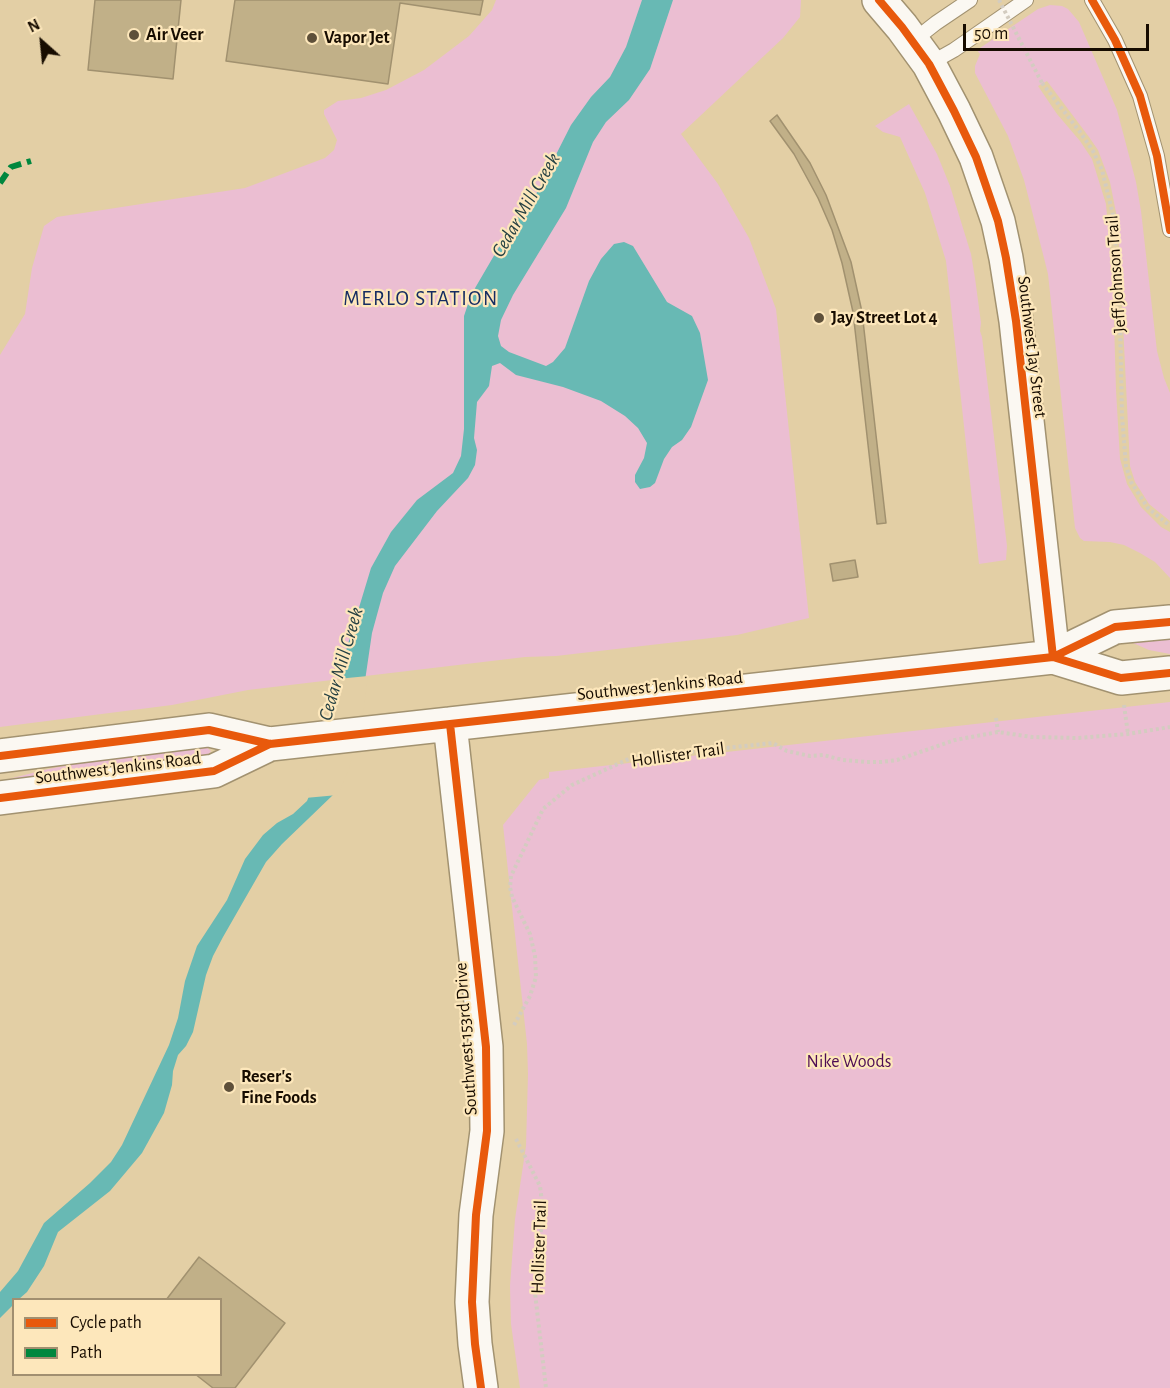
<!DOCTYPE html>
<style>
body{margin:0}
#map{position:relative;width:1170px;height:1388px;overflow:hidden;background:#e3cfa5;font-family:"Alegreya Sans",sans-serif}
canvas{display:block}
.legend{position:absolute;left:12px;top:1298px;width:210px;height:78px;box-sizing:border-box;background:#fde7bb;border:2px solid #a18f70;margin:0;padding:8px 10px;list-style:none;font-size:18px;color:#170c00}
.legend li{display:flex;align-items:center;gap:12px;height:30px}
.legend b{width:30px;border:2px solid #a18f70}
.north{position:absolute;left:12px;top:12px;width:60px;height:60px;-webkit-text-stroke:4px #fde7bb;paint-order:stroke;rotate:333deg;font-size:16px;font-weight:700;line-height:24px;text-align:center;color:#170c00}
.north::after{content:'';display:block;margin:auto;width:21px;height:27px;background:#170c00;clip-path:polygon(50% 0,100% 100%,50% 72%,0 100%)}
.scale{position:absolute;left:963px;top:24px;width:186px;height:27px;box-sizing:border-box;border:3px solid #170c00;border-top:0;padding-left:8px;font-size:18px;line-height:21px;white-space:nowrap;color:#170c00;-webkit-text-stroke:4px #fde7bb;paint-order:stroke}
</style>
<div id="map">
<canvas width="1170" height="1388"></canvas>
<ul class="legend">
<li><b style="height:8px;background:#e8590c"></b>Cycle path</li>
<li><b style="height:8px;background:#00873e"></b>Path</li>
</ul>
<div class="north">N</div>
<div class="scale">50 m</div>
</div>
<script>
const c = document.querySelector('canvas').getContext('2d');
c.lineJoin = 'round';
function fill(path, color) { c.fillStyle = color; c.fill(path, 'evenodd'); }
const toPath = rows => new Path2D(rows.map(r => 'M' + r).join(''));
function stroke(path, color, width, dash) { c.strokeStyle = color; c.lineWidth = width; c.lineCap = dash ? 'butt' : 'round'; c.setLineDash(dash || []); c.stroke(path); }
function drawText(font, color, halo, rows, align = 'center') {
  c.font = font + ' "Alegreya Sans",sans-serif'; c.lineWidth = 4.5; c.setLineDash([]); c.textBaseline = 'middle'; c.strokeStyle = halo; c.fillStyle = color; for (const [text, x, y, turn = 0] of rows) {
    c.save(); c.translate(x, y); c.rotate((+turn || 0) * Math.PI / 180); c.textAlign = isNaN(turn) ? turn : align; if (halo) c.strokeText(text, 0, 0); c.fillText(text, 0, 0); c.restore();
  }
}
const green = toPath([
 [496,0,801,0,800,17,783,38,681,134,718,184,749,238,776,309,809,618,737,635,556,656,525,657,248,690,172,705,0,727,0,355,25,314,32,268,44,226,57,217,245,188,325,158,334,150,337,140,324,114,324,110,338,101,361,98,386,90,424,70,469,36,492,10],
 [1050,5,1062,6,1068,9,1079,22,1117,110,1136,182,1141,211,1157,351,1164,378,1170,393,1170,521,1149,504,1135,482,1130,466,1118,223,1110,182,1098,150,1089,137,1047,81,1038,86,1057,114,1080,141,1092,159,1106,204,1113,287,1116,390,1120,459,1127,484,1141,507,1161,527,1170,532,1170,578,1155,562,1140,553,1124,545,1110,542,1084,541,1080,538,1075,528,1048,274,1044,258,1024,180,1008,136,975,73,975,66,980,54,977,50,1038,9],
 [909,104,937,154,950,186,971,254,975,278,981,323,980,331,982,337,1007,546,1006,560,979,564,946,261,925,193,900,137,883,132,875,126],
 [1170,638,1170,654,1149,650,1133,643],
 [1170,702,1170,1388,520,1388,511,1324,510,1286,515,1219,526,1146,528,1074,527,1044,503,825,539,780,549,778,549,772],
 [206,747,211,751,207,756,9,781,9,779,44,770,84,762]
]);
const water = toPath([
 [642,0,673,0,650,69,629,100,606,122,593,142,566,208,513,295,501,320,498,336,501,346,509,352,546,366,553,362,565,348,589,281,601,259,614,244,624,242,633,246,667,302,692,316,700,333,708,380,691,427,682,440,672,447,664,459,655,483,650,487,640,489,635,482,635,475,644,458,647,443,638,428,625,416,601,401,563,387,516,375,500,363,492,366,489,386,477,402,474,438,477,450,475,465,468,478,437,511,395,566,383,593,372,633,361,708,334,794,282,844,266,862,223,937,213,956,206,975,193,1032,186,1046,178,1055,173,1071,172,1085,164,1113,142,1153,110,1191,58,1232,44,1266,27,1292,19,1299,14,1300,13,1305,0,1318,0,1292,18,1271,44,1223,90,1183,111,1162,122,1145,169,1045,178,1018,185,981,197,946,227,900,245,859,263,835,277,823,293,814,307,801,323,762,337,703,341,667,371,568,391,532,417,500,453,473,461,456,464,429,464,316,471,295,513,223,534,198,571,125,591,97,610,77,626,47]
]);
const pier = toPath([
 [368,676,364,708,349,769,338,795,305,798,320,761,334,702,337,679]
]);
const building = toPath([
 [95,0,181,0,173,79,88,70,95,0],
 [235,0,483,0,480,15,400,3,388,84,226,61,235,0],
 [777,115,810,163,826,195,851,262,862,312,886,523,877,524,853,312,842,263,832,230,818,198,794,154,770,121,777,115],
 [855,560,858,577,833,581,830,564,855,560],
 [199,1257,285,1323,235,1388,213,1388,195,1374,220,1374,220,1300,166,1300,199,1257]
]);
const path = toPath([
 [1042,83,1080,132,1093,151,1102,170,1114,219,1120,320,1122,416,1126,466,1131,482,1148,508,1170,526],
 [1124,705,1128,734],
 [996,718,998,732],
 [514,1025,530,996,536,977,535,956,530,934,512,897,510,887,511,876,543,809,572,785,631,758,773,743,787,751,810,756,823,755,843,760,867,762,882,762,897,760,955,740,998,732,1032,737,1078,738,1128,734,1170,727],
 [516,1139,540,1186,543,1210,535,1293,546,1388]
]);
const lane = toPath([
 [1092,0,1115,40,1140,96,1157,156,1170,230],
 [913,41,936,23,970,0],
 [929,64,954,50,1026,0]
]);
const secondary = toPath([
 [1170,622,1115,627,1053,657,1121,678,1170,673],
 [450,724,486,1047,487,1131,476,1215,472,1302,475,1344,481,1388],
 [0,756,209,730,270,744,1053,657,1016,321,1006,258,998,221,976,157,954,111,929,64,902,27,879,0],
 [0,798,214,771,270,744]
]);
const pathBridge = toPath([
 [999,0,1042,83]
]);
const quiet = toPath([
 [0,183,11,167,31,161]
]);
const cycleway = toPath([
 [1092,0,1115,40,1140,96,1157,156,1170,230],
 [1170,622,1115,627,1053,657,1121,678,1170,673],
 [450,724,486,1047,487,1131,476,1215,472,1302,475,1344,481,1388],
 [0,756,209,730,270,744,1053,657,1016,321,1006,258,998,221,976,157,954,111,929,64,902,27,879,0],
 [0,798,214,771,270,744]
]);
const markers = [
 [134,35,6,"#5e503a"],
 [312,38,6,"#5e503a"],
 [819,318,6,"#5e503a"],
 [229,1087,6,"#5e503a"]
];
const poiNames = [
 ["Air Veer",146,35],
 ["Vapor Jet",324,38],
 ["Jay Street Lot 4",831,318],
 ["Reser's",241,1077],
 ["Fine Foods",241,1098]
];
const streetNames = [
 ["Jeff Johnson Trail",1116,274,-94],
 ["Southwest Jay Street",1032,347,83],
 ["Southwest Jenkins Road",660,686,-6],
 ["Hollister Trail",678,755,-8],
 ["Southwest Jenkins Road",118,768,-7],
 ["Southwest 153rd Drive",466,1039,-94],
 ["Hollister Trail",539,1247,-88]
];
const parkNames = [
 ["Nike Woods",849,1062]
];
const waterNames = [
 ["Cedar Mill Creek",526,205,-60],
 ["Cedar Mill Creek",341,664,-74]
];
const quarterNames = [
 ["MERLO STATION",421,299]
];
fill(green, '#ebbed2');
fill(water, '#68b9b4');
fill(pier, '#e3cfa5');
fill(building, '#c1b088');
stroke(building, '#a1916f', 1.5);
stroke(lane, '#a29270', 16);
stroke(secondary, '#a29270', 36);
stroke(path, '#d3ccc0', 4, [3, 3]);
stroke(lane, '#fbf8f2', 14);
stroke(secondary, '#fbf8f2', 33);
stroke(pathBridge, '#d3ccc0', 4, [3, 3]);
stroke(quiet, '#00873e', 6, [12, 6]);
stroke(cycleway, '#e8590c', 8);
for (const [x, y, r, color] of markers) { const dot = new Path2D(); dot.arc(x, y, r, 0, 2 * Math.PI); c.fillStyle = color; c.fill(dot); stroke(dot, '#fde7bb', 2); }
drawText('bold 18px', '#170c00', '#fde7bb', poiNames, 'left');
drawText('18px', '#170c00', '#fde7bb', streetNames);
drawText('18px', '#4d0c54', '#fde7bb', parkNames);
drawText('italic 20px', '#264143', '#fde7bb', waterNames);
c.letterSpacing = '1.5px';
drawText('21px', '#152c62', '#fde7bb', quarterNames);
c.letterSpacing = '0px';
</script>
